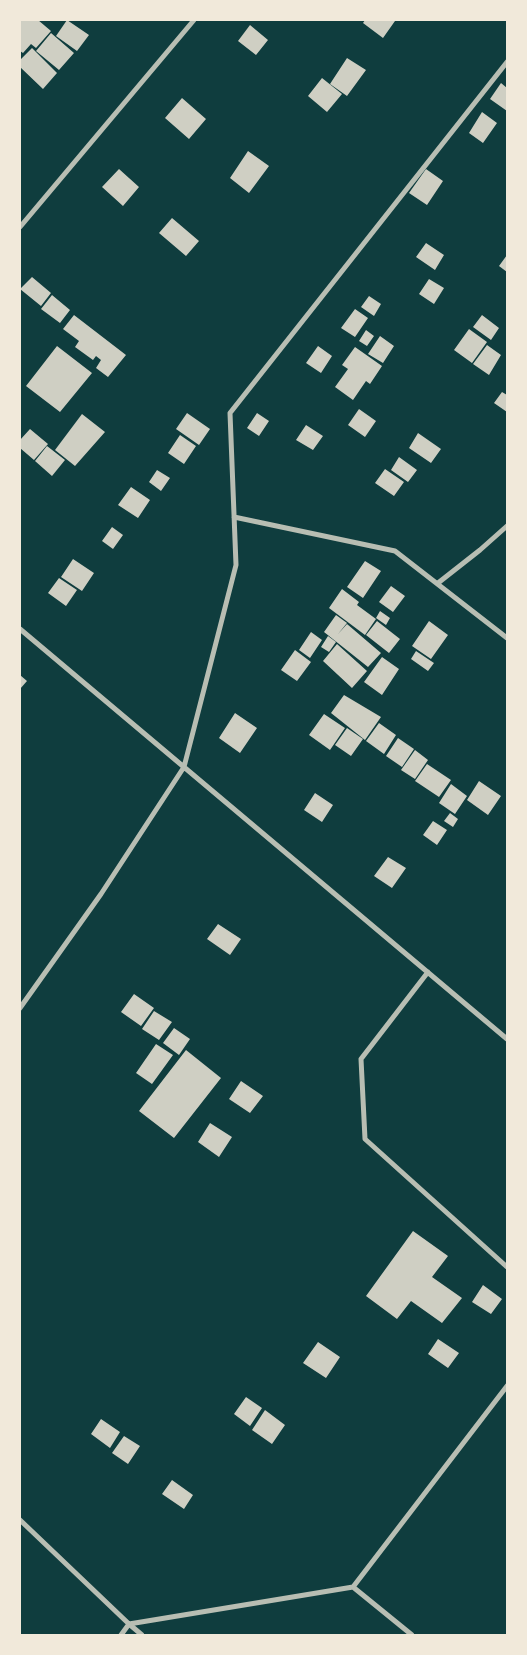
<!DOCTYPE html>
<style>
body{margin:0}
#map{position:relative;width:527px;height:1655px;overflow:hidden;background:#0f3d3e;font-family:Inter,sans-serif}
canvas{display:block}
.frame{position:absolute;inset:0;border:21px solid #f1e9da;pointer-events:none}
</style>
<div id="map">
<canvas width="527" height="1655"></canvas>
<div class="frame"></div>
</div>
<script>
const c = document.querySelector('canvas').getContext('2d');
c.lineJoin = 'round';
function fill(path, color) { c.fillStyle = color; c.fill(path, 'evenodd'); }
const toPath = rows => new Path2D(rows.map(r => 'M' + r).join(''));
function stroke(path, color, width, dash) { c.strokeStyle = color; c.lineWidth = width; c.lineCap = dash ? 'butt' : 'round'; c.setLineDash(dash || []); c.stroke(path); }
const building = toPath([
 [20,20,38,20,51,31,36,48,31,44,23,53,20,51],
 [67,20,89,35,77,51,56,36],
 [365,20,394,20,395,21,383,38,363,23],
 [250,25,268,40,256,55,238,41],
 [51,33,74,53,59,70,36,51],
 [32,48,57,73,43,89,20,67,20,60],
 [347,58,366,70,347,96,330,84],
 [322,78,342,94,327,112,308,96],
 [501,83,507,88,507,111,490,99],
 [182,98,206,119,189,139,165,118],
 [482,112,497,123,483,143,469,133],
 [248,151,269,166,249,193,230,178],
 [119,169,139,187,123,206,102,187],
 [426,169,443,181,427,205,409,193],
 [172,218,199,241,186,256,159,233],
 [426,243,444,255,435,270,416,257],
 [507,255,507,272,499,266],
 [32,277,51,293,41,306,20,289],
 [429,279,444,288,434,304,419,294],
 [52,295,70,310,60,323,41,309],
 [369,296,381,304,374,316,361,307],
 [355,309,368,318,355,337,341,328],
 [74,315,126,355,108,377,96,368,101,360,96,356,93,360,75,347,79,341,63,329],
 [482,315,499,328,491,340,473,327],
 [469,329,487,342,472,363,454,350],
 [366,330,374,336,367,346,359,341],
 [380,336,394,346,383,363,368,354],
 [487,345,501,355,489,375,473,364],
 [57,346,92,373,60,412,26,386],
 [318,346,332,356,321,373,306,363],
 [355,347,382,366,370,384,366,381,353,400,335,387,348,369,342,365],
 [502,392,507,395,507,412,494,403],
 [359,409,376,421,365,437,348,425],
 [187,413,210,429,199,445,176,429],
 [257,413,269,421,259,436,247,428],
 [82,414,105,432,75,466,55,450],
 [306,425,323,436,313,450,296,440],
 [30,429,48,444,34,460,20,448,20,440],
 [418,433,441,449,431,463,409,448],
 [180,435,196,446,184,464,168,453],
 [47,446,65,460,52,476,35,461],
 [399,457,417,470,408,482,391,470],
 [385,469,404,482,394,496,375,483],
 [157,470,170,478,161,491,149,482],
 [131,487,150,500,138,518,118,505],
 [112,527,123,535,113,549,102,541],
 [73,559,94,573,82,591,61,577],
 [365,561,381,571,363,598,347,587],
 [59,578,77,590,66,606,48,593],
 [391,586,405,596,393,612,379,602],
 [342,589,359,602,357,605,376,619,365,635,329,608],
 [380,611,390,618,386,625,376,618],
 [336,615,347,623,338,634,347,624,381,653,368,667,324,632],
 [377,621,400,639,389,653,366,635],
 [429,621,448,635,431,659,412,646],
 [311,632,322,640,310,658,299,650],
 [328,636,336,642,329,652,321,647],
 [337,644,367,671,352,688,323,661],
 [295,650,311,662,297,681,281,670],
 [416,651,434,663,428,671,411,659],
 [382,657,399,669,382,695,364,682],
 [20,675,27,681,20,689],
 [344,695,381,717,365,740,331,713],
 [235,713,257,728,240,753,219,738],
 [324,714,345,728,330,750,309,735],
 [379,723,396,735,384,754,366,741],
 [347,728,363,739,351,756,335,745],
 [398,738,414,749,402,767,386,756],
 [415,750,428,760,415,779,401,770],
 [427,764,451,780,439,797,415,781],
 [479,781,501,796,488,815,467,800],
 [451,784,467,796,455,814,439,803],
 [315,793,333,805,322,822,304,810],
 [450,813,458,819,453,827,444,821],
 [433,821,447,830,437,845,423,835],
 [388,857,406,868,392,888,374,876],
 [218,924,241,939,230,955,207,939],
 [134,994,154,1008,141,1026,121,1012],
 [154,1011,172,1022,159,1040,142,1029],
 [174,1028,190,1039,179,1055,163,1043],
 [156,1044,173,1055,152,1084,136,1073],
 [186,1050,221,1078,174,1138,139,1111],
 [241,1081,263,1096,250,1113,229,1099],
 [210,1123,232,1137,219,1157,198,1142],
 [413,1231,448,1256,432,1277,462,1298,442,1323,411,1301,397,1319,366,1296],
 [483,1285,502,1299,491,1314,472,1302],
 [438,1339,459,1353,448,1368,428,1354],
 [318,1342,340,1357,326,1378,303,1363],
 [246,1397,262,1408,250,1426,234,1414],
 [265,1410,285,1425,272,1444,252,1430],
 [101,1419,120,1432,110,1448,91,1434],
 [124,1436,140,1446,128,1464,112,1453],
 [172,1480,193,1495,184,1509,162,1494]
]);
const minor = toPath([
 [20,227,194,20],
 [234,517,395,551,507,638],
 [438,583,480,550,507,526],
 [20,629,507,1039],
 [428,972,361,1059,365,1139,507,1267],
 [20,1008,101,894,184,767,236,565,230,413,507,62],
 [20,1520,129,1624,353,1587,507,1386],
 [353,1587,412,1635],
 [121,1635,129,1624,142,1635]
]);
fill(building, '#cfcfc3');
stroke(minor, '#b8beb3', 5);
</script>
